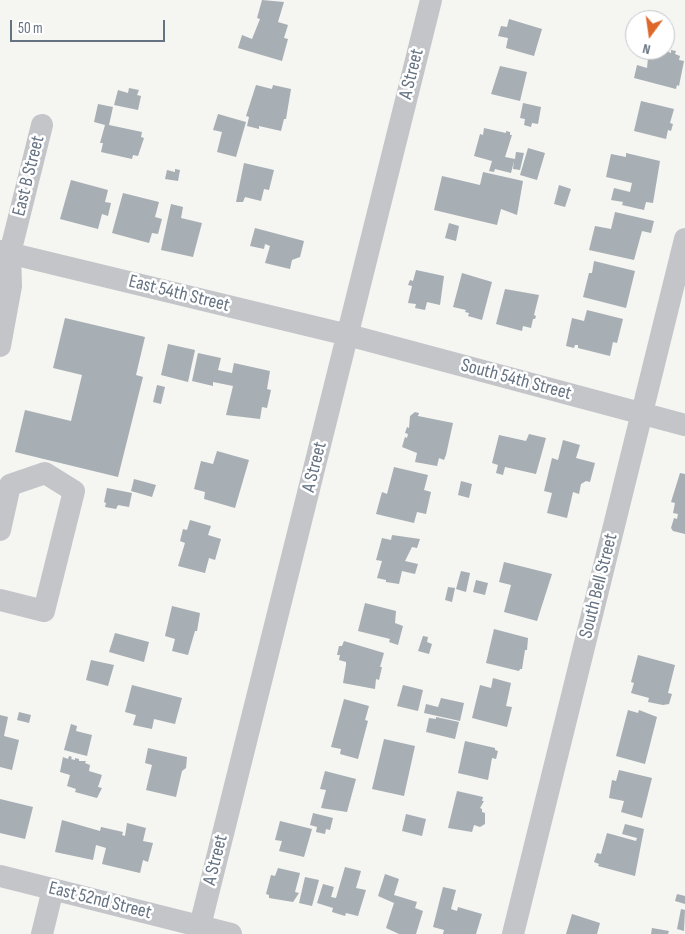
<!DOCTYPE html>
<style>
body{margin:0}
#map{position:relative;width:685px;height:934px;overflow:hidden;background:#f5f5f2;font-family:"Sofia Sans Condensed",sans-serif}
canvas{display:block}
.north{position:absolute;left:625px;top:10px;width:50px;height:50px;box-sizing:border-box;background:#fff;border:1px solid #c1c7cd;border-radius:50%;rotate:194deg;font-size:14px;font-weight:700;line-height:20px;text-align:center;color:#657282}
.north::after{content:'';display:block;margin:auto;width:18px;height:22px;background:#dd682a;clip-path:polygon(50% 0,100% 100%,50% 72%,0 100%)}
.scale{position:absolute;left:10px;top:20px;width:155px;height:22px;box-sizing:border-box;border:2px solid #657282;border-top:0;padding-left:6px;font-size:15px;line-height:18px;white-space:nowrap;color:#657282;-webkit-text-stroke:4px #fff;paint-order:stroke}
</style>
<div id="map">
<canvas width="685" height="934"></canvas>
<div class="north">N</div>
<div class="scale">50 m</div>
</div>
<script>
const c = document.querySelector('canvas').getContext('2d');
c.lineJoin = 'round';
function fill(path, color) { c.fillStyle = color; c.fill(path, 'evenodd'); }
const toPath = rows => new Path2D(rows.map(r => 'M' + r).join(''));
function stroke(path, color, width, dash) { c.strokeStyle = color; c.lineWidth = width; c.lineCap = dash ? 'butt' : 'round'; c.setLineDash(dash || []); c.stroke(path); }
function drawText(font, color, halo, rows, align = 'center') {
  c.font = font + ' "Sofia Sans Condensed",sans-serif'; c.lineWidth = 5; c.setLineDash([]); c.textBaseline = 'middle'; c.strokeStyle = halo; c.fillStyle = color; for (const [text, x, y, turn = 0] of rows) {
    c.save(); c.translate(x, y); c.rotate((+turn || 0) * Math.PI / 180); c.textAlign = isNaN(turn) ? turn : align; if (halo) c.strokeText(text, 0, 0); c.fillText(text, 0, 0); c.restore();
  }
}
const building = toPath([
 [262,0,284,2,278,22,288,25,284,38,288,39,282,61,238,48,242,35,252,39,260,19,257,18],
 [509,19,542,29,534,56,506,48,508,38,498,36,501,26,507,27],
 [654,50,664,50,671,53,671,50,676,51,675,54,680,56,679,60,684,61,679,86,677,85,676,89,634,78,637,65,647,68,648,58,651,59],
 [500,66,527,72,520,101,491,94],
 [256,85,272,89,273,85,291,89,286,119,284,119,281,131,259,126,259,129,247,126,249,117,246,116],
 [129,88,139,90,137,95,141,96,138,110,114,105,118,90,128,93],
 [641,101,674,109,670,123,673,124,671,131,668,130,666,139,634,131],
 [523,103,541,107,538,124,532,123,531,127,524,125,525,119,520,118],
 [98,104,113,107,109,125,142,132,141,137,144,138,138,156,133,155,132,159,101,152,103,143,100,143,105,125,94,122],
 [218,114,246,122,236,157,217,152,222,132,213,130],
 [484,128,506,133,506,131,510,132,510,135,512,135,505,157,515,159,516,152,524,153,520,170,513,169,514,161,511,173,495,169,494,172,489,171,492,161,474,156,480,134,483,135],
 [528,148,545,153,537,180,520,175],
 [626,153,660,161,653,203,646,202,644,210,622,205,623,202,611,200,614,188,630,192,632,183,606,177,611,154,626,157],
 [244,163,274,170,269,190,264,189,261,201,245,197,243,202,236,202],
 [175,169,180,170,178,181,165,179,167,170,175,172],
 [483,172,523,181,517,215,501,209,497,225,434,210,442,176,480,185],
 [71,180,108,190,105,202,111,203,108,216,102,214,98,229,60,219],
 [559,185,571,189,565,207,554,204],
 [123,193,159,202,155,217,162,219,158,234,152,233,149,243,112,233],
 [171,204,183,207,181,218,202,223,193,257,161,250],
 [615,212,654,221,651,233,642,231,634,260,589,250,595,226,611,229],
 [449,223,459,226,456,241,445,238],
 [255,228,304,241,300,257,292,260,290,269,265,263,270,246,265,244,264,249,250,246],
 [594,261,635,271,626,308,583,297,589,273,592,273],
 [416,270,444,276,440,305,427,302,425,310,415,308,416,304,408,303,412,286,408,285,410,280,413,281],
 [462,273,492,282,482,320,468,316,469,313,465,312,466,310,453,307],
 [505,289,539,295,534,315,536,316,535,319,533,319,531,328,523,326,522,331,496,324],
 [587,310,623,319,617,343,613,342,610,356,578,348,578,345,575,345,574,348,566,346,572,318,584,321],
 [65,318,145,337,136,375,143,377,118,477,15,452,25,410,71,421,82,375,53,368],
 [168,344,195,350,188,382,161,375],
 [198,353,221,358,218,370,232,373,234,363,270,371,267,389,271,390,267,408,262,407,260,419,226,415,233,386,213,382,213,386,192,381],
 [157,385,165,387,161,404,153,402],
 [415,412,419,413,418,416,453,423,446,455,444,460,439,458,437,466,415,462,417,453,402,447,405,437,407,438,408,434,405,433,407,427,409,428,410,416],
 [529,434,546,438,536,474,505,467,503,475,496,473,498,465,492,463,499,435,526,441],
 [563,440,580,445,576,458,595,463,590,482,586,481,581,484,579,494,573,492,567,518,547,513,552,493,544,491,552,458,558,460],
 [217,451,249,460,235,508,204,499,205,492,194,489,201,461,213,464],
 [394,467,428,475,424,490,431,492,426,514,417,512,414,523,376,514,382,492,387,494],
 [680,473,685,474,685,534,673,531,671,528,674,518,677,519,678,514,673,513,675,503,671,502],
 [134,479,156,485,152,497,131,491],
 [461,481,472,484,469,498,458,495],
 [107,488,132,493,129,507,118,505,116,509,105,507,106,503,104,502],
 [190,520,211,526,208,535,221,539,215,560,209,558,205,573,178,566,185,543,180,541,183,529,187,530],
 [392,535,420,539,417,548,412,547,405,561,418,564,415,574,402,571,399,584,386,582,386,580,377,578,382,561,376,560,382,538,391,540],
 [504,562,552,574,537,621,504,612,511,585,499,582],
 [461,571,470,573,466,592,456,589],
 [476,580,488,583,485,595,473,592],
 [448,587,455,588,452,602,445,600],
 [365,603,396,611,395,623,403,626,398,645,389,642,390,639,358,631],
 [172,606,200,613,197,631,195,631,188,655,172,651,175,639,165,636],
 [494,629,528,638,527,650,525,650,522,669,520,669,519,671,486,663],
 [115,633,149,642,144,662,109,652],
 [423,636,428,637,427,642,432,644,429,654,418,651],
 [344,641,384,653,380,667,382,667,379,680,376,679,375,689,343,683,346,665,346,662,339,660,340,655,337,655,339,646,342,646],
 [638,655,675,665,668,693,672,694,669,704,663,705,648,702,649,698,631,693,634,683,631,682],
 [91,660,114,665,108,686,86,680],
 [493,678,511,683,506,706,512,707,507,727,472,718,480,685,491,688],
 [132,685,182,698,175,724,154,719,152,729,133,725,136,715,125,712],
 [403,685,423,690,418,711,397,706],
 [441,698,464,703,460,721,424,713,426,704,438,707],
 [344,699,369,706,365,720,368,721,358,759,340,754,341,749,331,747],
 [628,710,638,713,639,710,657,717,645,764,616,756],
 [19,712,31,715,29,723,17,720],
 [0,715,8,717,4,736,19,740,12,770,0,767],
 [436,717,459,722,455,739,426,732,429,718,436,719],
 [71,724,77,726,76,731,92,735,87,756,64,750],
 [384,739,415,746,404,796,372,789],
 [465,741,495,748,495,750,498,751,496,759,492,758,488,780,458,773],
 [148,748,187,757,186,768,182,771,176,797,146,790,152,765,145,763],
 [69,756,72,757,71,759,75,760,75,758,79,759,79,761,86,761,85,763,90,765,89,771,102,775,98,787,102,788,97,798,75,792,76,789,67,786,70,775,60,772,63,757,68,759],
 [619,770,652,778,642,818,621,812,624,801,609,798,612,780,616,781],
 [325,771,356,779,347,812,321,808,326,790,320,789],
 [457,791,483,797,482,801,484,801,480,808,482,809,482,812,485,813,485,824,480,827,474,825,472,832,448,828],
 [0,799,33,807,25,839,0,833],
 [313,813,333,818,330,830,326,829,325,834,316,832,317,827,310,825],
 [406,814,426,819,422,836,402,831],
 [62,820,100,831,101,827,123,832,122,835,125,836,127,823,146,828,143,841,153,843,148,862,143,860,140,873,102,864,106,848,96,845,93,860,55,852],
 [280,821,312,829,304,857,279,851,282,841,275,840],
 [625,824,644,829,635,876,598,866,599,864,594,862,597,853,601,854,607,833,636,841,637,838,622,834],
 [345,867,361,871,356,888,366,890,358,916,346,913,345,916,332,912,333,908,317,903,323,884,334,887,331,897,336,898],
 [278,868,300,873,295,892,299,893,293,902,269,898,269,895,266,894,271,875,275,876],
 [385,874,399,879,394,895,417,902,415,908,423,911,416,934,399,934,386,928,394,903,378,896],
 [305,877,319,880,312,906,299,903],
 [443,887,456,890,451,909,457,911,458,907,482,914,476,934,443,934,444,930,433,927],
 [677,894,685,896,685,904,675,901],
 [681,909,685,910,684,931,677,929],
 [572,914,600,923,597,934,566,934],
 [652,928,669,931,668,934,651,934]
]);
const minor = toPath([
 [0,251,348,335,685,425],
 [0,346,11,286,10,253,42,125],
 [0,530,10,485],
 [0,600,44,611,74,491,45,473,10,485],
 [0,876,231,934],
 [42,934,53,889],
 [198,934,431,0],
 [513,934,685,239]
]);
const streetNames = [
 ["A Street",412,74,-76],
 ["East B Street",29,176,-76],
 ["East 54th Street",179,294,14],
 ["South 54th Street",516,380,15],
 ["A Street",315,467,-76],
 ["South Bell Street",599,586,-76],
 ["A Street",216,860,-76],
 ["East 52nd Street",100,901,14]
];
fill(building, '#a7aeb4');
stroke(minor, '#c3c5c9', 22);
drawText('19px', '#657282', '#fff', streetNames);
</script>
